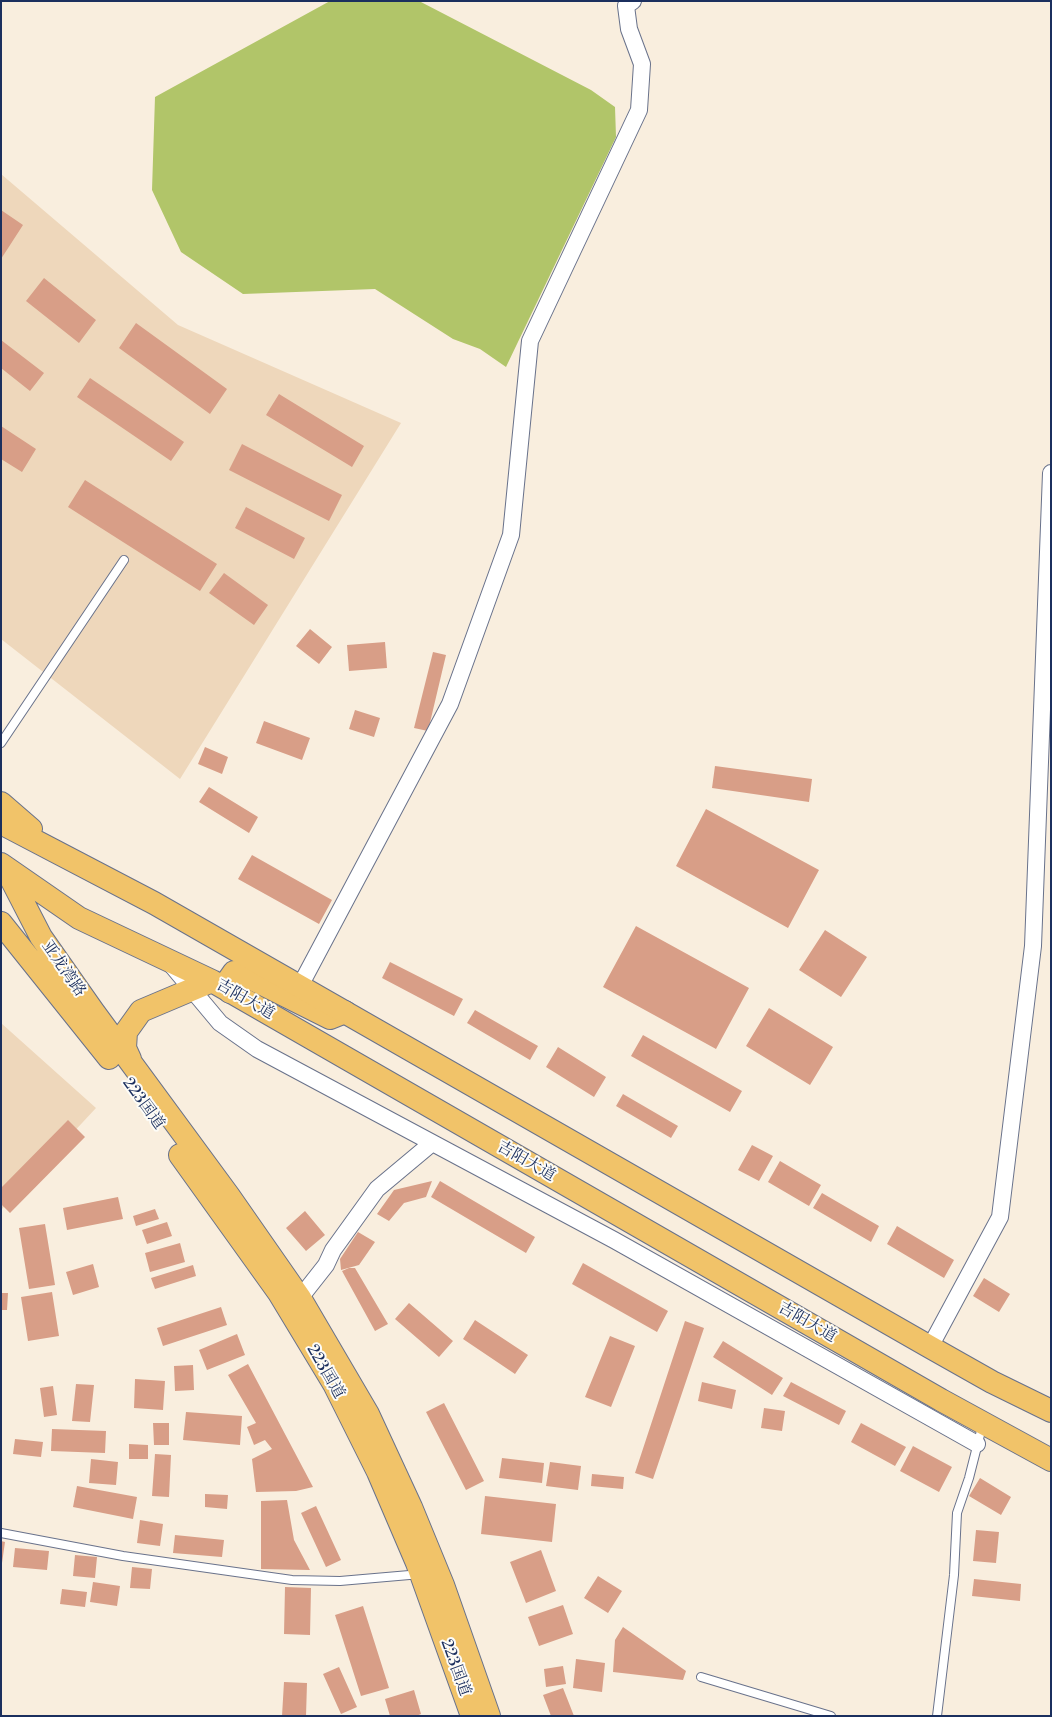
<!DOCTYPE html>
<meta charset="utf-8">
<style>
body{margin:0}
#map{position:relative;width:1052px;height:1717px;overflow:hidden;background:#f9eede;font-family:"Libre Bodoni",serif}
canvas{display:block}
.frame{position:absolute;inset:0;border:2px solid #1b2f5e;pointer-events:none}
</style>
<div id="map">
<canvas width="1052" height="1717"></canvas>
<div class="frame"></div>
</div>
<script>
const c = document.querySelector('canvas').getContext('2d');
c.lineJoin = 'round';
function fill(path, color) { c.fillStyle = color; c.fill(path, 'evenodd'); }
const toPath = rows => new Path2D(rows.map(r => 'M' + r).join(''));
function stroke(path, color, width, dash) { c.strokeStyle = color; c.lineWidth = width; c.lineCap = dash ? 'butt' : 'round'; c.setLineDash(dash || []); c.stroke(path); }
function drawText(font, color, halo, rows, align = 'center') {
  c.font = font + ' "Libre Bodoni","Noto Serif SC",serif'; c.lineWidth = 4; c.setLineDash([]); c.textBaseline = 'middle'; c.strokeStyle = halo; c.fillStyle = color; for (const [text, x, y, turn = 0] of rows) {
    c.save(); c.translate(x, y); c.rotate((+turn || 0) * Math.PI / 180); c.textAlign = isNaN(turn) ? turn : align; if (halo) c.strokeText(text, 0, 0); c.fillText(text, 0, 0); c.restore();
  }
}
const built = toPath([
 [1,174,178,325,401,423,180,779,1,639],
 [1,1023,96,1108,1,1210]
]);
const green = toPath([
 [330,1,419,1,591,90,615,107,616,137,506,367,480,349,453,339,375,289,243,294,181,252,152,190,155,97]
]);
const building = toPath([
 [1,210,23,225,1,259],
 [44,278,96,320,79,343,26,301],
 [136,323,227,389,210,414,119,348],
 [1,340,44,373,30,391,1,368],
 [90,378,184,442,171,461,77,397],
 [279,394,364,446,352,467,266,415],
 [1,426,36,449,22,472,1,459],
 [242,444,342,495,329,521,229,470],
 [85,480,217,564,200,591,68,507],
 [246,507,305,538,294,559,235,528],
 [224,573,268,605,254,625,209,593],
 [310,629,332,647,319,664,296,646],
 [385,642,387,668,349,671,347,645],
 [433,652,446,655,428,731,414,728],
 [355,710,380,718,374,737,349,729],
 [264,721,310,738,302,760,256,743],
 [205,747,228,757,222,774,198,764],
 [715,766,812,779,809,802,712,788],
 [209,787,258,817,249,833,199,802],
 [706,809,819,870,788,928,676,866],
 [252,855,332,900,319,924,238,879],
 [636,926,749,988,716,1049,603,987],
 [825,930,867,957,841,997,799,970],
 [390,962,463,999,454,1016,382,978],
 [769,1008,833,1047,810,1085,746,1046],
 [475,1010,538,1046,530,1060,467,1023],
 [643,1035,742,1091,730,1112,631,1056],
 [558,1047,606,1077,594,1097,546,1067],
 [623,1094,678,1126,671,1138,616,1106],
 [68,1120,85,1137,10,1213,1,1204,1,1188],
 [752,1145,773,1156,759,1181,738,1170],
 [780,1161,821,1185,809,1206,768,1182],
 [432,1181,426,1197,404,1203,389,1221,377,1214,394,1190],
 [440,1181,535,1237,526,1253,431,1197],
 [822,1193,879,1226,871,1242,813,1208],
 [118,1197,123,1219,67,1230,63,1208],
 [155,1209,159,1219,136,1226,133,1216],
 [305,1211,325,1235,306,1251,286,1228],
 [167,1222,172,1236,147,1244,142,1230],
 [45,1224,55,1285,29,1289,19,1228],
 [897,1226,954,1260,944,1278,887,1244],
 [358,1232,375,1242,359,1265,341,1270,340,1259],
 [180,1243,185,1262,150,1272,145,1253],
 [583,1263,668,1311,657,1332,572,1284],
 [93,1264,99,1287,73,1295,66,1272],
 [193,1265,196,1276,155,1289,151,1278],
 [349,1268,355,1268,388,1324,375,1331,342,1271],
 [984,1278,1010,1294,999,1312,973,1296],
 [52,1292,59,1336,28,1341,21,1297],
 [1,1293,8,1293,7,1310,1,1310],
 [409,1303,453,1341,439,1357,395,1319],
 [221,1307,227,1325,163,1346,157,1328],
 [475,1320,528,1355,515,1374,463,1339],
 [685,1321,704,1328,653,1479,635,1473],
 [237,1334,245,1355,207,1370,199,1350],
 [610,1336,635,1346,611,1407,585,1397],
 [723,1341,783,1378,772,1395,713,1357],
 [248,1364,313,1487,296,1491,256,1492,252,1459,272,1449,265,1440,254,1445,247,1427,256,1423,228,1375],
 [193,1365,194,1390,175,1391,174,1366],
 [135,1379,165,1381,163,1410,134,1408],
 [702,1382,736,1390,732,1409,698,1401],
 [791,1382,846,1411,839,1425,783,1396],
 [76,1384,94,1385,90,1422,72,1421],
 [53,1386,57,1415,44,1417,40,1388],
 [444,1403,484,1481,466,1490,426,1412],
 [764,1408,785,1411,782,1431,761,1428],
 [186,1412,242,1416,240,1445,183,1440],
 [153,1423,169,1423,169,1445,154,1445],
 [861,1423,906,1447,895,1466,851,1442],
 [52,1429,106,1431,105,1453,51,1451],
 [15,1439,43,1442,41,1457,13,1454],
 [129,1444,148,1445,148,1459,129,1459],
 [913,1446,952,1467,939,1492,900,1471],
 [155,1454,171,1455,169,1497,152,1496],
 [502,1458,544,1463,542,1483,499,1478],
 [91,1459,118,1462,116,1485,89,1483],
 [550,1462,581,1466,578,1490,546,1486],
 [592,1474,624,1477,623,1489,591,1486],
 [980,1478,1011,1497,1001,1515,969,1496],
 [77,1486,137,1497,133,1519,73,1507],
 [205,1494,228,1495,227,1509,205,1507],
 [485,1496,556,1504,552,1542,481,1534],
 [287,1500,294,1540,310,1570,261,1569,261,1501],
 [316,1506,341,1560,326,1567,301,1513],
 [140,1520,163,1524,160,1546,137,1543],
 [976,1530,999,1532,996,1563,973,1561],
 [175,1535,224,1540,222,1557,173,1553],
 [1,1541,5,1542,2,1563,1,1563],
 [15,1548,49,1551,47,1570,13,1567],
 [541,1550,556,1591,526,1603,510,1562],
 [75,1555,97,1557,95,1578,73,1576],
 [132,1567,152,1569,150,1589,130,1588],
 [598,1576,622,1591,608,1613,584,1598],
 [974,1579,1021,1584,1020,1601,972,1596],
 [93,1582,120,1586,117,1606,90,1602],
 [285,1587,311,1588,310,1635,284,1634],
 [62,1589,87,1592,85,1607,60,1604],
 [563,1605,573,1634,539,1646,528,1617],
 [363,1606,389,1688,361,1696,335,1615],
 [623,1627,686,1671,683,1680,613,1672,615,1640],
 [576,1659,605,1663,602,1692,573,1688],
 [563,1666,566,1684,546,1687,544,1669],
 [339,1667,357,1707,341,1714,323,1674],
 [284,1682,307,1683,306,1716,282,1716],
 [563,1688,574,1716,551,1716,543,1695],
 [414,1690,421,1714,416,1716,390,1716,385,1699]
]);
const lane = toPath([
 [1,743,124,560],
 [1,1533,123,1556,292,1580,340,1581,421,1574],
 [701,1677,831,1716],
 [937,1716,954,1575,957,1513,969,1478,983,1423]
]);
const street = toPath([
 [169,962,220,1023,257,1049,614,1240,977,1444],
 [300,986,450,704,511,535,530,341,639,110,642,64,629,29,626,6,633,1],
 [300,1298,326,1265,333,1250,377,1189,432,1143],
 [930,1347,1000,1217,1033,946,1051,473]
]);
const primary = toPath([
 [230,992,227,982,234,972,254,980,330,1018,345,1012]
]);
const highway = toPath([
 [1,803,31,829],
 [1,823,154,903,930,1347,992,1382,1051,1411],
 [1,864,79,918,212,981,941,1400,1051,1460],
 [6,869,41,937,93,1011,229,1196,300,1298,368,1414,411,1507,443,1585,489,1716],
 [1,923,109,1058],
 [130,1059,125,1048,126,1032,141,1011,212,981],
 [180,1155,279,1293,334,1384,378,1472,417,1563,472,1716]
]);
const streetNames = [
 ["亚龙湾路",63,969,55],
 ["吉阳大道",245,1000,30],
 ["223国道",143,1104,54],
 ["吉阳大道",526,1162,30],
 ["吉阳大道",807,1323,30],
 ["223国道",325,1372,60],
 ["223国道",455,1668,70]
];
fill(built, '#eed7bb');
fill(green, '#b1c569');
fill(building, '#d89e87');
stroke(lane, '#69728b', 10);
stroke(street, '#69728b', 18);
stroke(primary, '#69728b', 24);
stroke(highway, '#69728b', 24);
stroke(lane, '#fff', 8);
stroke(street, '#fff', 16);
stroke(primary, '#f1c369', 22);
stroke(highway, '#f1c369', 22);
drawText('16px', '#1b2f5e', '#fdfcf7', streetNames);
</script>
